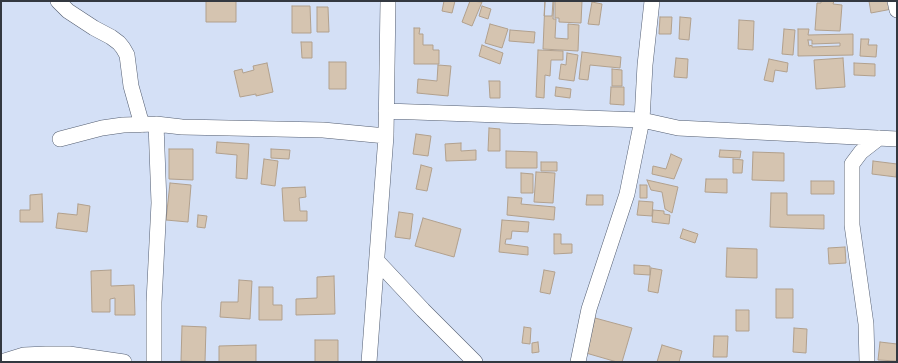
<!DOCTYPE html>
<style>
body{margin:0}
#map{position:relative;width:898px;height:363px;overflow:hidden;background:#d4e0f6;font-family:"IBM Plex Sans",sans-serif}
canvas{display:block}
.frame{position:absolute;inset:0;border:2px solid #333840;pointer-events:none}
</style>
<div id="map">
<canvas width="898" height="363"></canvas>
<div class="frame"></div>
</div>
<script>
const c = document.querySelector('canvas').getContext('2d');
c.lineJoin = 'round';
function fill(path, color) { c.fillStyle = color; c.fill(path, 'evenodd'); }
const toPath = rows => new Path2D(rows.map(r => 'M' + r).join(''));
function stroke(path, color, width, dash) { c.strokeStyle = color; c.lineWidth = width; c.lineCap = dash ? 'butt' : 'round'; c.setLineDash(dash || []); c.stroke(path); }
const building = toPath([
 [206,1,236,1,236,22,206,22,206,1],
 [444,1,455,1,452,13,442,11,444,1],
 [470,1,482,2,472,26,462,22,470,1],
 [545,1,553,1,552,16,544,16,545,1],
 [545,1,554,1,553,19,556,19,555,38,568,39,568,24,579,25,578,51,543,49,545,1],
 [555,1,582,1,581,23,559,22,559,18,555,18,555,1],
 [821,1,834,1,833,4,842,5,840,31,815,30,817,3,821,3,821,1],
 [869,1,890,1,892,9,871,13,869,1],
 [592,2,602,4,599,25,588,24,592,2],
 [292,6,310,6,311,33,292,33,292,6],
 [482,6,491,9,488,19,479,16,482,6],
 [317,7,328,7,329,32,317,32,317,7],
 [660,17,672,17,671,34,659,34,660,17],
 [680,17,691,18,689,40,679,39,680,17],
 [739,20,754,21,753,50,738,49,739,20],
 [490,24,508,29,502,48,485,43,490,24],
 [414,28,420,28,419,34,423,34,423,45,433,45,433,50,439,50,439,64,414,64,414,28],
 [784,29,795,30,793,55,782,54,784,29],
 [798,29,809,29,808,35,853,34,853,55,798,56,798,29],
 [808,40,812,40,812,44,840,43,840,46,812,47,812,45,809,46,808,40],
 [510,30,535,32,534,43,509,41,510,30],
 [861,39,869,39,868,45,877,45,876,57,860,56,861,39],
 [301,42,312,42,312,58,302,58,301,42],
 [482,45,503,53,500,64,479,56,482,45],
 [538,50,563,51,563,60,551,60,550,76,545,75,544,98,536,97,538,50],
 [582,52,621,57,620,68,590,65,588,80,579,79,582,52],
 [567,53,578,55,574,81,559,79,561,64,566,65,567,53],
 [676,58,688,59,687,78,674,77,676,58],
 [843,58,845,87,816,89,814,60,843,58],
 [769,59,788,63,787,72,775,70,773,82,764,80,769,59],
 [329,62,346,62,346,89,329,89,329,62],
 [267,63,273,92,256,96,256,94,240,97,234,71,242,69,243,73,254,70,253,66,267,63],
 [854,63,875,64,875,76,854,75,854,63],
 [438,65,451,66,448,96,417,93,418,79,437,81,438,65],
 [612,69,622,70,622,86,612,86,612,69],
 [489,81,500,81,500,98,490,98,489,81],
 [556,87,571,89,570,98,555,96,556,87],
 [611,87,624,87,624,105,610,104,611,87],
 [489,128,500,129,500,151,488,151,489,128],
 [416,134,431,136,428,156,413,154,416,134],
 [217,142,249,144,247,179,236,178,237,155,216,153,217,142],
 [461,143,461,151,476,150,476,160,446,161,445,144,461,143],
 [169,149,193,149,193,180,169,179,169,149],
 [271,149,290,150,289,159,271,158,271,149],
 [720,150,741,151,740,158,719,157,720,150],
 [506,151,537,152,537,168,506,168,506,151],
 [753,152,784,153,784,181,752,180,753,152],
 [671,154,682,159,674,179,652,174,653,166,666,169,671,154],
 [264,159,278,161,275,186,261,184,264,159],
 [733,159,743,160,742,173,733,173,733,159],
 [873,161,897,164,896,177,872,174,873,161],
 [541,162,557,162,557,171,541,171,541,162],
 [421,165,432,168,427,191,416,189,421,165],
 [536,172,555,173,553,203,534,202,536,172],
 [521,173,533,174,533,193,521,193,521,173],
 [706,179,727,179,727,193,705,192,706,179],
 [647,180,678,187,672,213,665,209,662,192,651,190,647,180],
 [811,181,834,181,834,194,811,194,811,181],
 [170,183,191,185,188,222,166,220,170,183],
 [640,185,647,185,647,198,640,198,640,185],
 [305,187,306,197,299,198,300,211,307,211,307,221,284,221,282,188,305,187],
 [771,193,787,193,787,215,824,215,824,229,770,227,771,193],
 [42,194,43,222,20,222,20,210,30,210,30,195,42,194],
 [587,195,603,195,603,205,586,205,587,195],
 [508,197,522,198,521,204,555,207,554,220,507,215,508,197],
 [639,201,653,202,652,216,637,215,639,201],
 [78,204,90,206,87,232,56,228,58,213,77,215,78,204],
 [653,210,664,211,664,214,670,215,669,224,652,222,653,210],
 [399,212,413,214,410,239,395,237,399,212],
 [198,215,207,216,205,228,197,227,198,215],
 [423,218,461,229,454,257,415,246,423,218],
 [502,220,529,222,528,232,512,231,511,239,506,239,505,244,528,247,528,255,499,252,502,220],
 [683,229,698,234,695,243,680,238,683,229],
 [554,234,561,234,561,244,572,244,572,253,554,254,554,234],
 [845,247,846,263,829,264,828,248,845,247],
 [727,248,757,249,757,278,726,277,727,248],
 [634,265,650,266,650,275,634,274,634,265],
 [651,268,662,270,658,293,648,291,651,268],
 [111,270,111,286,134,285,135,315,115,315,115,298,110,299,110,312,92,312,91,271,111,270],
 [544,270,555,272,550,294,540,292,544,270],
 [334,276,335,314,296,315,296,299,317,298,317,277,334,276],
 [239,280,252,281,250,319,220,317,221,302,238,302,239,280],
 [259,287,273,287,273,305,282,305,282,320,259,320,259,287],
 [776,289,793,289,793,318,776,318,776,289],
 [736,310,749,310,749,331,736,331,736,310],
 [595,318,632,328,622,362,617,362,586,353,595,318],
 [182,326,206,327,205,362,181,361,182,326],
 [524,327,531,328,530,344,522,343,524,327],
 [794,328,807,329,806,353,793,352,794,328],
 [714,336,728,336,727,357,713,357,714,336],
 [315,340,338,340,338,362,315,362,315,340],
 [538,342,539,352,532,353,532,343,538,342],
 [880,342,897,344,897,361,878,360,880,342],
 [256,345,256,362,219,362,219,346,256,345],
 [662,345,682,351,679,362,657,362,662,345]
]);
const minor = toPath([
 [58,1,68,11,94,28,111,37,119,43,123,48,127,55,131,86,142,125],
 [895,1,897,10],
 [386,111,642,120,678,128,897,139],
 [60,139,102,128,123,125,156,124,182,127,323,130,386,136],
 [377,261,423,310,475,362],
 [1,362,24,355,46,354,69,354,124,362],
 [154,362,154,302,159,203,156,124],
 [369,362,386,136,388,1],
 [578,362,589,309,627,194,642,120,645,65,652,1],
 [867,362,866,324,852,225,852,164,861,152,879,138]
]);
fill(building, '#d5c4b0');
stroke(building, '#b1a08d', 1);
stroke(minor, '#545e71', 16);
stroke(minor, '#fff', 15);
</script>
